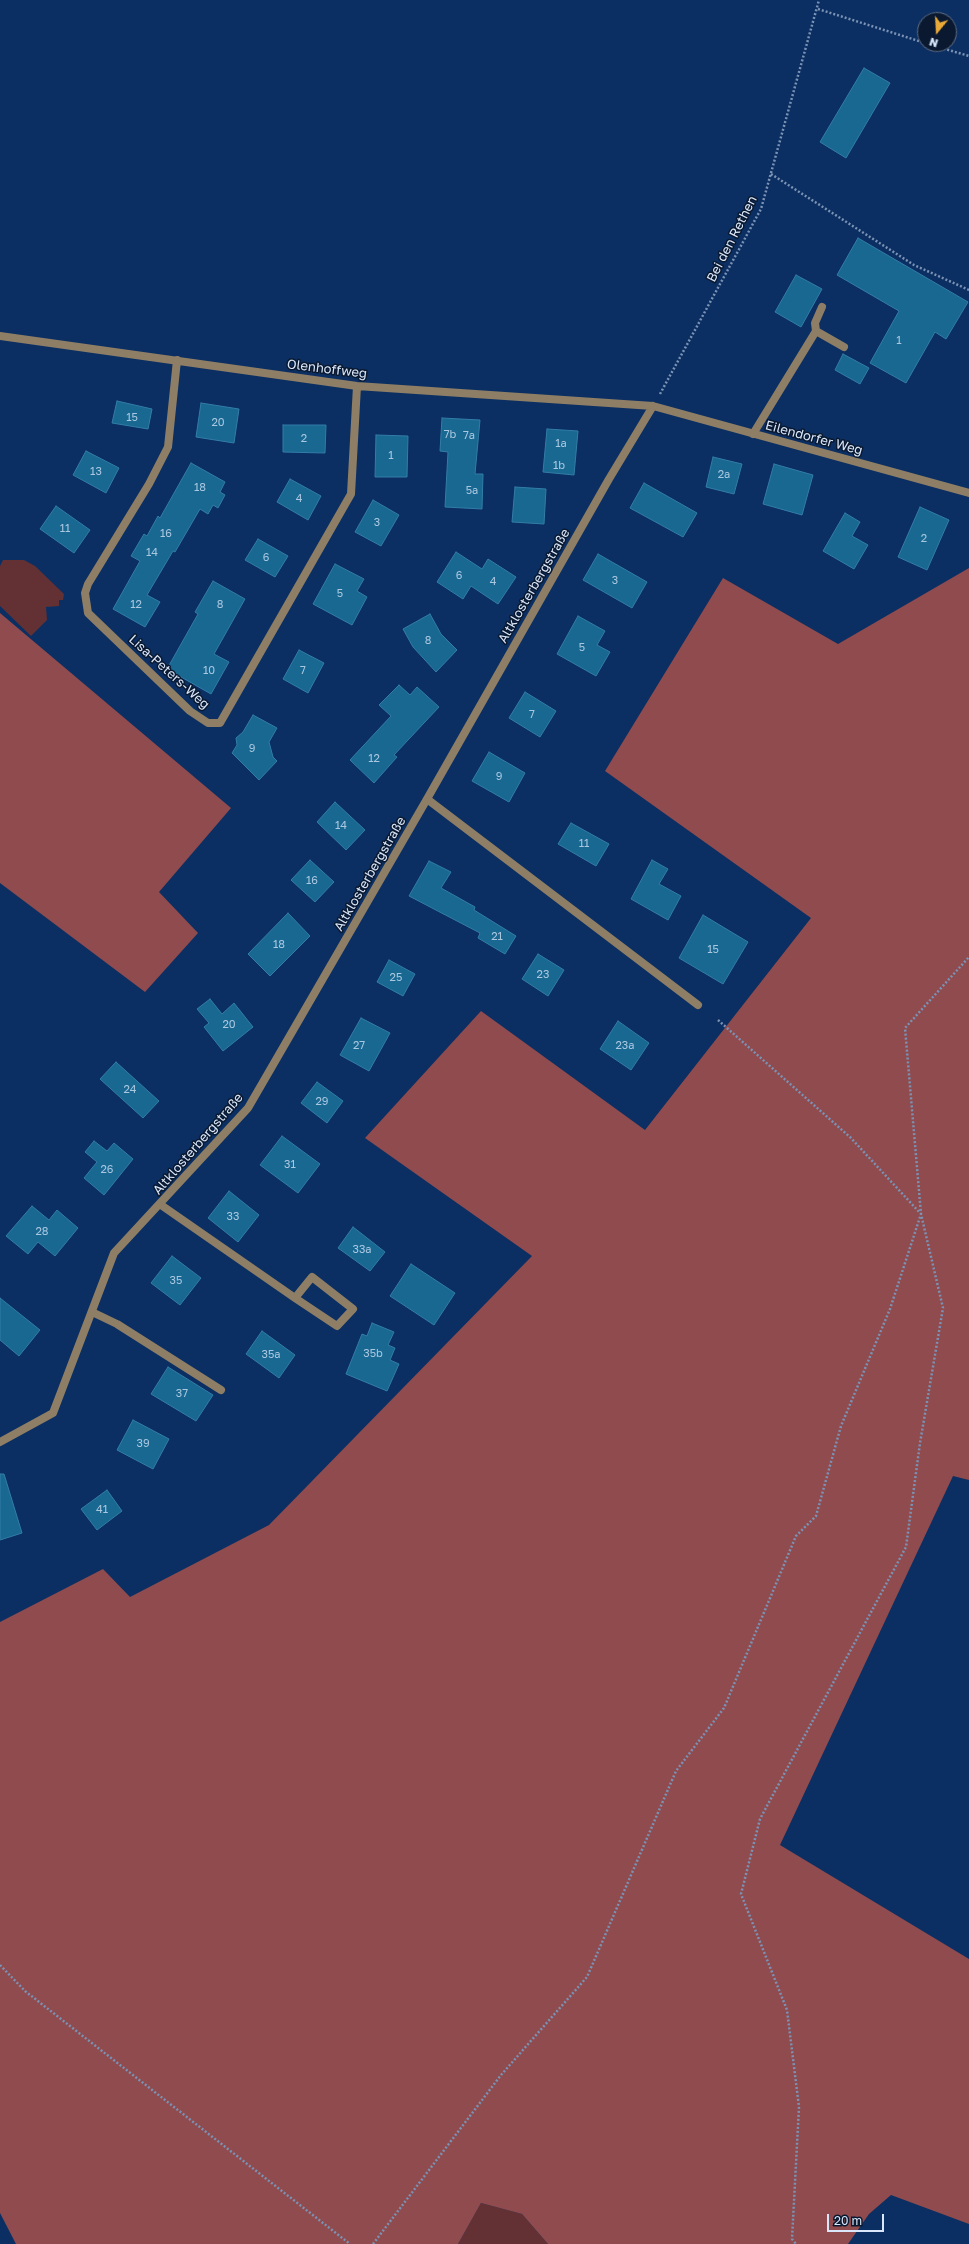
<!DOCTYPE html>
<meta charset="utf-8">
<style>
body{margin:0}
#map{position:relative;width:969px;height:2244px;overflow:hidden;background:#0b2f62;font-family:"Golos Text",sans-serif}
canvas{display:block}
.north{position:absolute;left:917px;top:12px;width:40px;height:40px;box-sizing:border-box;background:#0a1930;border:1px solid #5d6b81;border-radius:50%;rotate:198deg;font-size:11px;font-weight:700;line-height:16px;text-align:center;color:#dae7fa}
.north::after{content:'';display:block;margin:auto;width:14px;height:18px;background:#e9aa38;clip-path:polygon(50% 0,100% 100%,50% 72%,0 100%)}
.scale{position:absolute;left:827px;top:2214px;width:57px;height:18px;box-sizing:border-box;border:2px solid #dae7fa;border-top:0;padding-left:5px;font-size:12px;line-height:14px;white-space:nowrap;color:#dae7fa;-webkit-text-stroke:3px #0a1930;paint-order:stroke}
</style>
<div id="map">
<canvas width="969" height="2244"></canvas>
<div class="north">N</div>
<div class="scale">20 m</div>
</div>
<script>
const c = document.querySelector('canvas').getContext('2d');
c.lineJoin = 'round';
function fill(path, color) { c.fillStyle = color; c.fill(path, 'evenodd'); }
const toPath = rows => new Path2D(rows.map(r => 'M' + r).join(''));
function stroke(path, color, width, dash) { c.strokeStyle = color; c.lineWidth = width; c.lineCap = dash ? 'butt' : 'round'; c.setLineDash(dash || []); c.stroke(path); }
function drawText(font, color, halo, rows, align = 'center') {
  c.font = font + ' "Golos Text",sans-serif'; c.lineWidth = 3; c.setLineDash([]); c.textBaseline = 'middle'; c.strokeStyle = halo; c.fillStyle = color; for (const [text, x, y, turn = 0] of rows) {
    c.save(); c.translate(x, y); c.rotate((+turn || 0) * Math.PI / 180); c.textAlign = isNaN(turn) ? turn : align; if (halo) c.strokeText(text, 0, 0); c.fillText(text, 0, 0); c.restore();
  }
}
const green = toPath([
 [3,560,24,560,35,566,64,594,63,600,59,600,59,606,46,607,47,620,31,636,0,606,0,566],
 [481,2203,522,2214,548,2244,458,2244]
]);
const forest = toPath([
 [969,568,969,1480,953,1476,780,1845,969,1959,969,2224,891,2195,869,2214,848,2244,548,2244,522,2214,481,2203,458,2244,16,2244,0,2213,0,1622,103,1569,130,1597,269,1525,532,1256,365,1138,481,1011,645,1130,811,918,605,771,723,578,838,644],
 [0,613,231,808,159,892,198,933,145,992,0,883]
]);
const building = toPath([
 [864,68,890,83,846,158,820,142,864,68],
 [858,238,968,302,946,339,935,332,906,383,870,363,899,311,837,275,858,238],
 [796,275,822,289,801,327,775,312,796,275],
 [843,354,869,368,860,384,835,370,843,354],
 [117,401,152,409,148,429,112,423,117,401],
 [201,403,239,409,234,443,196,437,201,403],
 [442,418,480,420,475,474,483,474,482,509,445,507,448,452,440,451,442,418],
 [283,425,326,425,325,453,283,452,283,425],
 [547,429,578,431,574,475,543,472,547,429],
 [376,435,408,436,407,477,375,477,376,435],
 [86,451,119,468,106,493,73,475,86,451],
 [713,457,742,464,734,494,706,487,713,457],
 [191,463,225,482,220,492,225,495,218,508,213,505,208,514,200,509,175,552,173,551,147,595,160,602,145,627,113,609,140,561,131,556,144,534,147,536,158,516,160,518,191,463],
 [774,464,813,475,802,515,763,504,774,464],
 [290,479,321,496,308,520,277,502,290,479],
 [644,483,697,513,683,537,630,508,644,483],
 [515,487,546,489,544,524,512,522,515,487],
 [373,500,399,515,381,546,355,532,373,500],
 [56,506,90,530,74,553,40,529,56,506],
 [920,507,949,520,927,570,898,557,920,507],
 [845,513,860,522,852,536,868,545,854,569,823,551,845,513],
 [258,539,288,556,275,577,245,560,258,539],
 [456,552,482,569,488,559,516,577,498,604,471,586,463,599,437,582,456,552],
 [598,554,647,582,632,608,583,580,598,554],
 [335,564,364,579,357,591,367,597,352,625,313,604,335,564],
 [213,581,245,599,214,654,229,662,211,694,167,669,198,614,195,612,213,581],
 [430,614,441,634,457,650,436,672,413,647,403,629,430,614],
 [578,616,605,631,597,645,610,652,596,676,557,654,578,616],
 [299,650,324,663,308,693,283,679,299,650],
 [399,685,410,695,417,687,439,707,394,755,397,757,374,783,350,760,391,716,379,705,399,685],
 [525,692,556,711,540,737,509,718,525,692],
 [253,715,277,728,269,742,273,757,277,761,259,780,232,753,237,745,236,738,243,732,253,715],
 [489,752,525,773,509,802,472,781,489,752],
 [335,802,365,830,346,850,317,822,335,802],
 [571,823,609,844,596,866,558,844,571,823],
 [310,860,334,882,315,902,291,880,310,860],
 [652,860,668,869,659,884,681,896,668,920,631,899,652,860],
 [429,861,451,872,441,888,475,907,474,910,516,936,505,954,478,938,480,933,409,896,429,861],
 [288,913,310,936,270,976,248,954,288,913],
 [703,915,748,942,723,984,679,958,703,915],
 [538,954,564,970,548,996,522,979,538,954],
 [389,960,415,974,403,996,377,982,389,960],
 [210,999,222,1014,234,1003,253,1027,223,1051,204,1027,209,1023,197,1009,210,999],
 [361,1018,390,1033,369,1071,340,1055,361,1018],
 [618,1021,649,1043,631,1070,600,1049,618,1021],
 [116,1062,159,1101,143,1118,100,1079,116,1062],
 [317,1082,343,1101,327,1123,301,1103,317,1082],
 [282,1136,320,1164,298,1193,260,1165,282,1136],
 [94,1141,107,1151,114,1143,133,1159,104,1195,84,1178,97,1162,85,1152,94,1141],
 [229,1191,259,1215,238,1242,208,1218,229,1191],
 [32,1206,49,1220,57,1210,78,1228,55,1256,38,1242,28,1254,6,1236,32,1206],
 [353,1227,385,1252,370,1271,338,1248,353,1227],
 [172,1256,201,1278,180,1305,151,1283,172,1256],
 [411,1264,455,1293,434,1325,390,1296,411,1264],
 [0,1298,40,1330,19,1356,0,1340,0,1298],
 [372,1323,394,1332,388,1345,395,1348,390,1360,399,1364,387,1391,346,1374,362,1334,367,1336,372,1323],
 [262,1331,295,1355,279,1378,246,1354,262,1331],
 [168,1367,213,1395,196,1421,151,1394,168,1367],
 [133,1420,169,1439,153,1469,117,1450,133,1420],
 [0,1474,4,1474,22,1533,0,1540,0,1474],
 [107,1490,122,1511,97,1530,81,1509,107,1490]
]);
const path = toPath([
 [818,9,925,43],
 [928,44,969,56],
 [771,174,914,265,969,290],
 [660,394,761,209,819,0],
 [718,1020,851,1138,921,1214,943,1308,920,1443,906,1547,760,1819,741,1894,787,2010,799,2107,792,2239,796,2244],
 [0,1965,25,1991,350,2244],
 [373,2244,501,2075,587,1977,676,1771,724,1708,796,1536,816,1516,841,1426,890,1309,921,1214,905,1028,969,957]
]);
const service = toPath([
 [816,331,815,323,822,307],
 [753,434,816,331,844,347],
 [161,1205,295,1298,337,1326,353,1309,312,1277,295,1298],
 [92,1312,117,1324,221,1390]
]);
const minor = toPath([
 [0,336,357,386,653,406,969,493],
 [177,360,168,447,149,484,88,584,85,593,88,613,190,711,208,723,220,723,224,716,351,494,357,386],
 [427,799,698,1005],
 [0,1442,53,1413,114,1253,248,1108,427,799,609,479,653,406]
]);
const numberNames = [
 ["1",899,341],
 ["15",132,418],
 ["20",218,423],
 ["7b",450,435],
 ["7a",469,436],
 ["2",304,439],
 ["1a",561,444],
 ["1",391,456],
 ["1b",559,466],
 ["13",96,472],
 ["2a",724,475],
 ["18",200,488],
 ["5a",472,491],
 ["4",299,499],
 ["3",377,523],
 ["11",65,529],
 ["16",166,534],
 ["2",924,539],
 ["14",152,553],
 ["6",266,558],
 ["6",459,576],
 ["3",615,581],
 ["4",493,582],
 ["5",340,594],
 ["12",136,605],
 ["8",220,605],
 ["8",428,641],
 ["5",582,648],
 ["10",209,671],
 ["7",303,671],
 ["7",532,715],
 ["9",252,749],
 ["12",374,759],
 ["9",499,777],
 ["14",341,826],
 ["11",584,844],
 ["16",312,881],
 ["21",497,937],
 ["18",279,945],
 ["15",713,950],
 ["23",543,975],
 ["25",396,978],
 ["20",229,1025],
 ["27",359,1046],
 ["23a",625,1046],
 ["24",130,1090],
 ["29",322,1102],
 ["31",290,1165],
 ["26",107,1170],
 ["33",233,1217],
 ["28",42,1232],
 ["33a",362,1250],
 ["35",176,1281],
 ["35b",373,1354],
 ["35a",271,1355],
 ["37",182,1394],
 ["39",143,1444],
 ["41",102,1510]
];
const streetNames = [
 ["Bei den Rethen",732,239,-63],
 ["Olenhoffweg",327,369,7],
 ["Eilendorfer Weg",814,438,15],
 ["Altklosterbergstraße",534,586,-60],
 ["Lisa-Peters-Weg",169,672,42],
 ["Altklosterbergstraße",370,874,-60],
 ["Altklosterbergstraße",198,1144,-49]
];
fill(green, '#633134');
fill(forest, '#8f4b4e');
fill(building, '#196892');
stroke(building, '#337da8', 1);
stroke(path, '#7b92b4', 2.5, [2, 2]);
stroke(service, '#8e7e65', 8);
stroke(minor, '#8e7e65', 8);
drawText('11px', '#aac7e0', null, numberNames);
drawText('13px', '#dae7fa', '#0a1930', streetNames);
</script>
